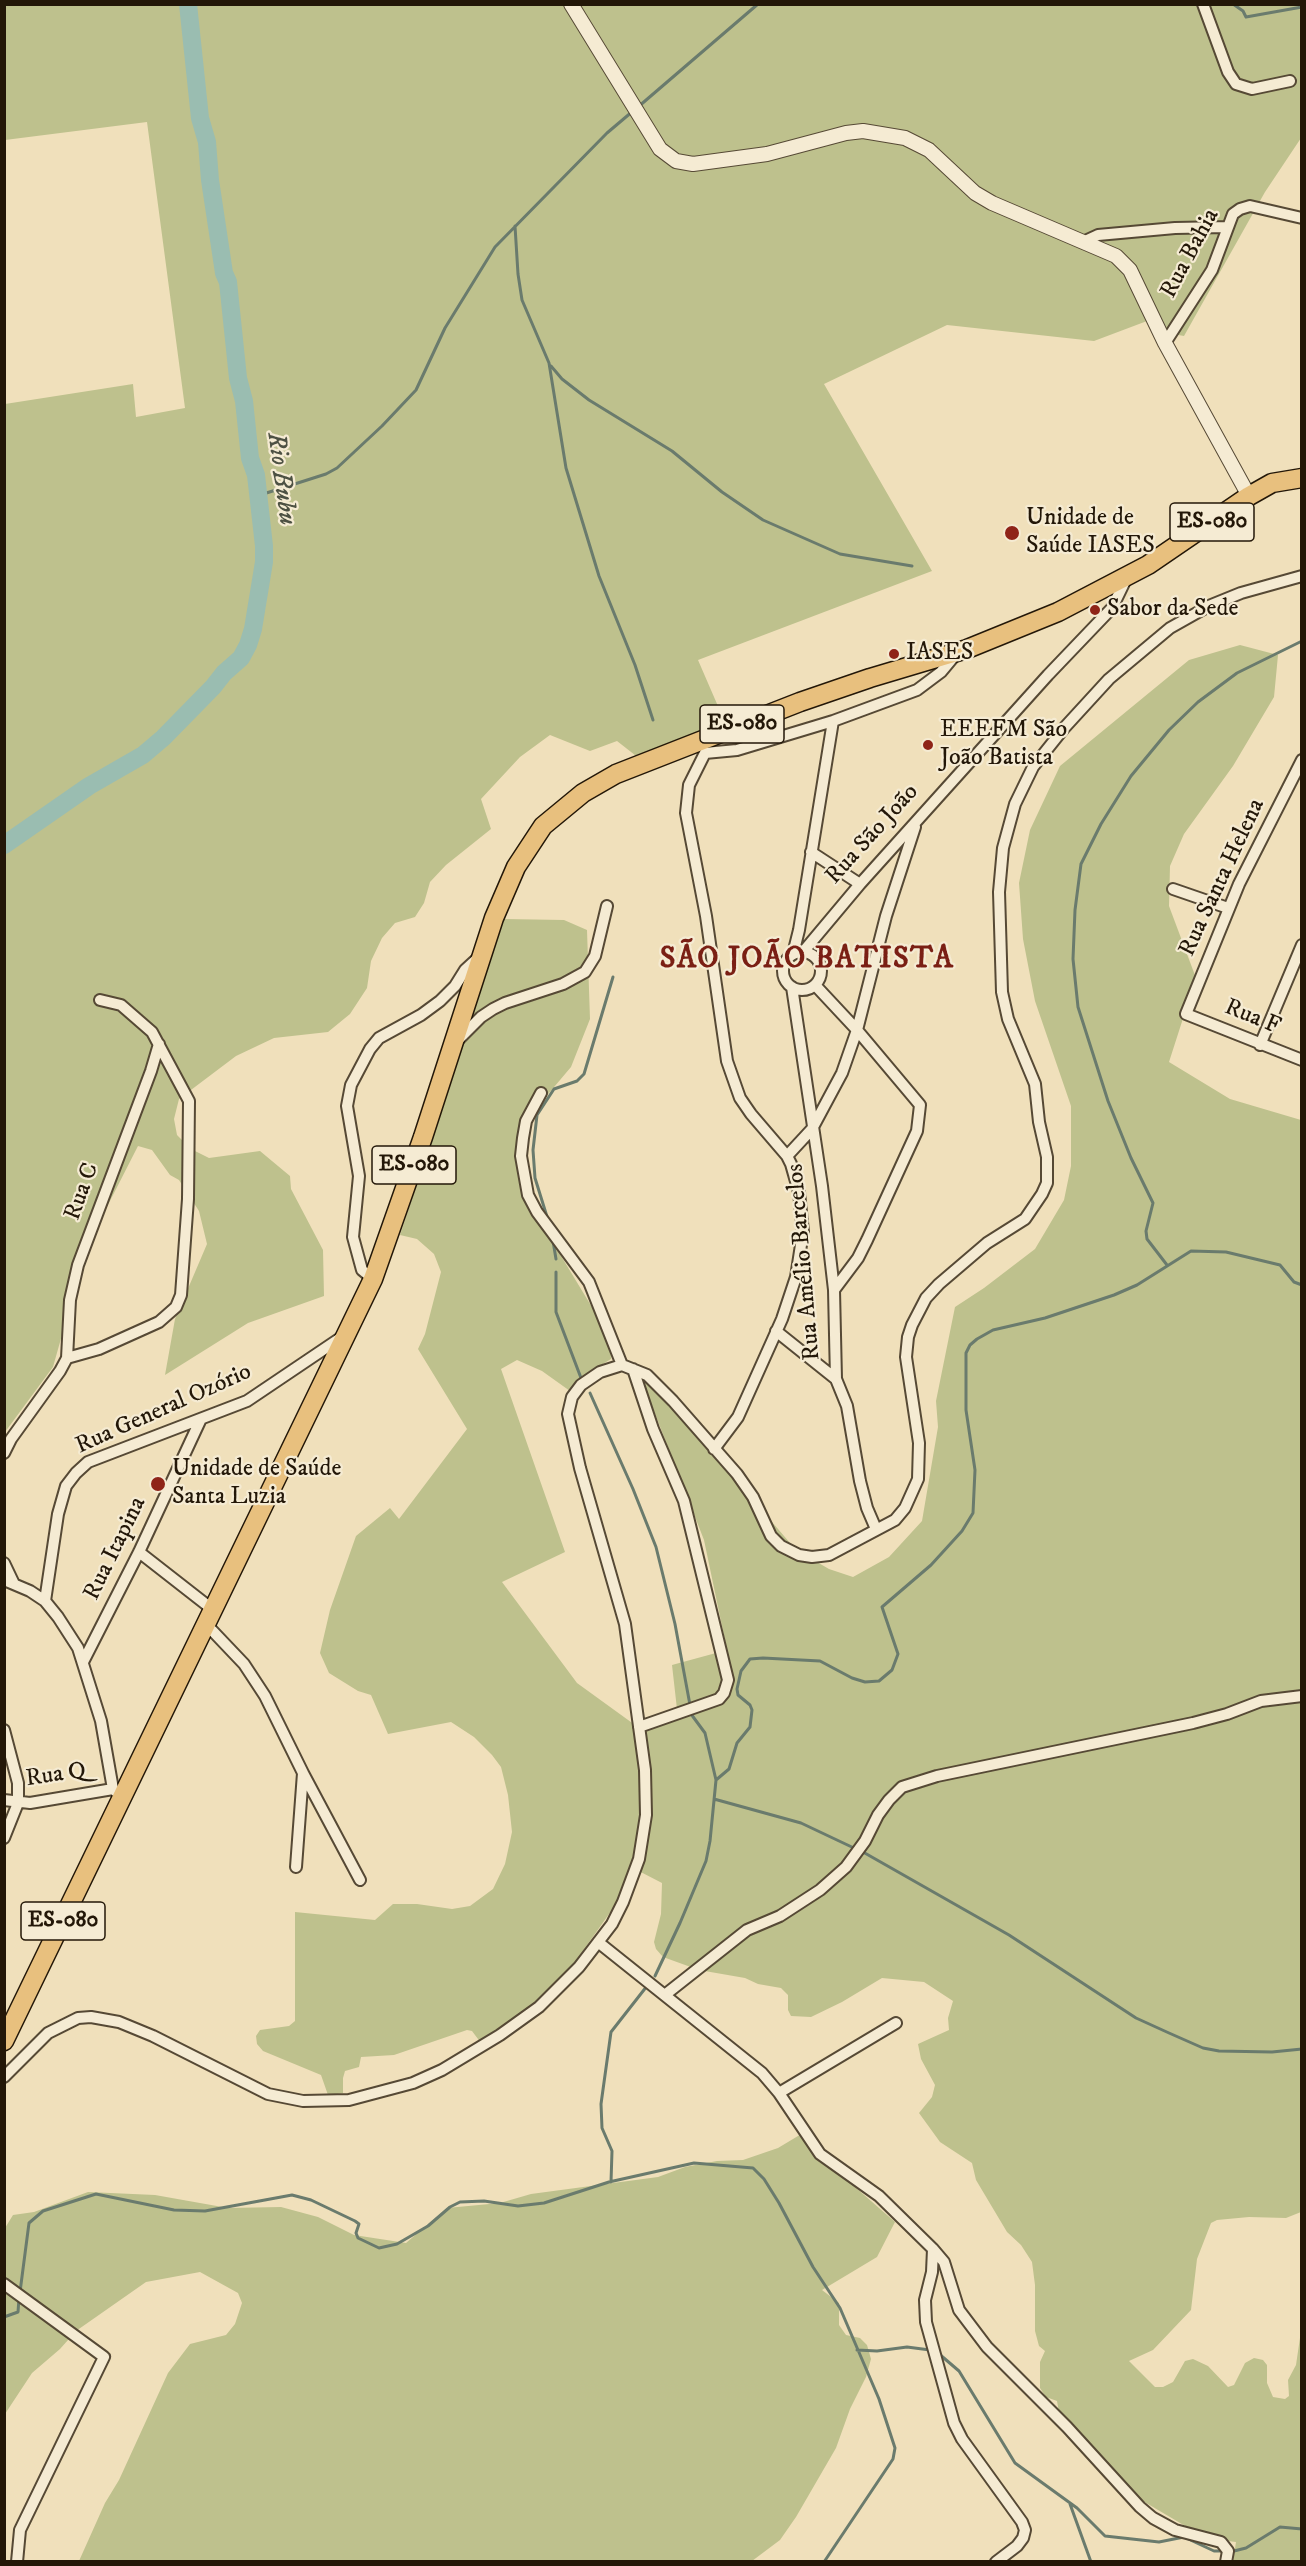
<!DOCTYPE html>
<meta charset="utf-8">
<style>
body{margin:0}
#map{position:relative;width:1306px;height:2566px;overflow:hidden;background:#f0e0bb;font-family:"IM FELL DW Pica",serif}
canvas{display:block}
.frame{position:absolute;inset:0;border:6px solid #231708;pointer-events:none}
</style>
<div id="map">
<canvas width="1306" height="2566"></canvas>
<div class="frame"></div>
</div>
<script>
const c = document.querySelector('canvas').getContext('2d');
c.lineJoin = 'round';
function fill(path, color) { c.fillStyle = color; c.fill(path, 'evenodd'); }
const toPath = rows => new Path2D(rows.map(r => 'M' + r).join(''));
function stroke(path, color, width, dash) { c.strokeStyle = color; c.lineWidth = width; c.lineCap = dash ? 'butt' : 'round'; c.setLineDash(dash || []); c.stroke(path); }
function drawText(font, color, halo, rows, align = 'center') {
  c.font = font + ' "IM FELL DW Pica",serif'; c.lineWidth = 4.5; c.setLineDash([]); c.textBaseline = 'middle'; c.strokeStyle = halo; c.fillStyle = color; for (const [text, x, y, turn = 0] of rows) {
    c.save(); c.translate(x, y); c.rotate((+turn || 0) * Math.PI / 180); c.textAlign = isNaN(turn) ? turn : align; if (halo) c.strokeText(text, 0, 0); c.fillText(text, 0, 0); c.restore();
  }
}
const green = toPath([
 [5,5,1301,5,1301,138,1265,192,1184,336,1162,332,1155,318,1094,341,947,325,824,384,932,571,698,660,727,727,640,759,617,741,590,751,550,735,520,757,481,799,491,829,446,865,430,882,424,903,415,917,395,923,382,938,371,961,367,988,350,1014,328,1032,274,1038,236,1056,179,1099,174,1119,177,1135,191,1149,209,1158,260,1151,290,1176,291,1189,323,1250,324,1296,248,1323,165,1375,175,1319,207,1244,199,1211,179,1180,170,1175,152,1150,138,1146,87,1246,53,1367,5,1432,5,404,133,384,136,417,185,408,147,122,5,140],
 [1240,645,1278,655,1274,697,1233,766,1184,834,1170,866,1169,906,1196,978,1169,1062,1230,1099,1301,1120,1301,2212,1286,2218,1249,2217,1217,2220,1211,2223,1197,2259,1191,2310,1153,2350,1129,2361,1155,2387,1163,2387,1173,2382,1185,2361,1193,2359,1208,2366,1228,2387,1234,2385,1245,2363,1254,2358,1263,2360,1267,2365,1267,2383,1273,2397,1285,2399,1289,2396,1288,2380,1296,2365,1301,2331,1301,2561,1233,2561,1236,2542,1220,2540,1192,2530,1136,2497,1059,2412,1057,2401,1046,2397,1040,2388,1040,2362,1045,2351,1039,2346,1035,2331,1035,2285,1032,2262,1021,2245,1007,2232,976,2180,972,2163,940,2142,919,2113,932,2097,935,2085,921,2059,918,2044,949,2030,948,2018,953,2001,924,1982,882,1978,842,2002,811,2017,791,2016,788,2010,788,1995,781,1988,758,1984,745,1978,699,1970,663,1957,656,1949,654,1942,661,1914,662,1883,631,1867,628,1892,609,1914,575,1962,534,2005,481,2043,472,2031,467,2030,394,2055,361,2057,359,2067,345,2071,343,2078,343,2093,328,2095,321,2075,263,2051,257,2044,256,2036,260,2030,289,2026,295,2021,295,1912,375,1920,393,1904,417,1904,452,1909,470,1906,493,1889,505,1864,512,1832,508,1795,501,1767,492,1755,474,1737,451,1722,388,1734,371,1695,358,1691,329,1673,320,1653,330,1610,356,1536,390,1508,399,1519,467,1429,418,1349,425,1334,441,1272,434,1254,417,1239,400,1235,504,919,564,920,587,930,590,1019,571,1067,533,1112,524,1147,526,1198,610,1337,611,1359,583,1376,570,1391,542,1371,517,1360,501,1369,565,1552,502,1582,577,1683,635,1725,678,1718,672,1665,727,1650,704,1540,640,1375,659,1390,796,1550,829,1569,853,1577,889,1557,922,1521,938,1427,936,1401,955,1307,984,1288,1035,1249,1064,1200,1071,1166,1071,1106,1035,1001,1023,939,1019,883,1030,830,1060,766,1189,660],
 [803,2133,823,2159,895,2222,877,2257,822,2290,839,2303,839,2325,846,2335,860,2338,867,2345,871,2359,866,2377,850,2409,836,2448,796,2517,780,2540,752,2561,79,2561,105,2503,119,2480,168,2373,190,2344,226,2335,235,2324,242,2303,238,2293,200,2272,146,2282,76,2331,60,2349,32,2373,5,2414,5,2228,13,2215,34,2212,88,2192,155,2195,228,2208,281,2207,318,2217,354,2235,406,2243,447,2208,500,2203,531,2194,658,2177,685,2167,717,2161,743,2160,778,2148]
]);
const stream = toPath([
 [1233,4,1243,11,1246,17,1302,7],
 [638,107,758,4],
 [515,226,518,274,522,300,549,363,566,468,599,576,635,665,653,720],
 [551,366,562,379,589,400,672,451,722,492,763,520,840,554,912,566],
 [257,496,326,474,337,468,382,426,416,390,445,328,495,247,607,133,633,111],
 [548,1220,535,1178,533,1150,537,1115,554,1089,577,1081,584,1074,613,977],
 [553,1241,556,1259],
 [1167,1265,1147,1239,1146,1231,1153,1203,1131,1158,1108,1101,1078,1007,1073,959,1075,910,1081,864,1101,824,1131,776,1169,730,1198,702,1237,673,1302,641],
 [556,1272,556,1312,581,1378],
 [590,1393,633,1489,656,1547,675,1624,690,1705],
 [716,1780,729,1769,737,1743,750,1727,752,1710,750,1705,738,1695,737,1689,741,1671,750,1659,763,1658,820,1661,852,1678,865,1682,879,1681,892,1670,898,1654,882,1607,931,1565,962,1531,973,1513,975,1470,966,1410,966,1353,970,1345,977,1339,993,1330,1045,1318,1114,1295,1137,1285,1191,1251,1226,1252,1280,1265,1294,1282,1302,1285],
 [714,1799,801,1823,856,1849],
 [863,1852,1009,1935,1136,2018,1169,2033,1203,2048,1219,2051,1272,2052,1302,2049],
 [655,1976,680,1923,706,1861,710,1841,716,1780,705,1733,691,1714],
 [611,2182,612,2151,602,2128,601,2104,611,2032,647,1986],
 [20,2292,29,2223,43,2211,96,2194,174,2210,205,2211,292,2195,311,2200,355,2221,359,2224,356,2233,358,2238,379,2248,397,2244,428,2226,450,2207,460,2202,484,2201,518,2206,544,2203,609,2182,694,2163,753,2168,764,2179,779,2203,813,2267,840,2308,879,2399,895,2448,893,2459,824,2562],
 [4,2317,18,2312,19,2298],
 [857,2350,877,2351,907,2347,930,2350],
 [938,2353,959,2371,1015,2463,1077,2508,1105,2536,1159,2542,1184,2537,1214,2551,1222,2551],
 [1070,2504,1091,2562],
 [1230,2552,1246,2548,1280,2527,1302,2529]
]);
const river = toPath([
 [4,845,89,786,143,755,163,738,213,687,224,673,241,658,248,645,253,629,264,562,264,546,256,475,250,458,244,401,238,378,228,282,224,273,210,180,207,142,200,118,188,4]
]);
const minor = toPath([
 [1203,4,1228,72,1236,84,1252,89,1290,81],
 [1085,241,1098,235,1175,228,1227,227],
 [1165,343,1212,270,1233,214,1240,209,1250,206,1302,218],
 [705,753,689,785,686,813,706,916,727,1061,740,1098,751,1114,787,1156,791,1164,799,1192,803,1232,796,1277,782,1319,738,1417,714,1449],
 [705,753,737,750,833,721,917,690,941,672,956,654],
 [1302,760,1239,884,1186,1014,1302,1060],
 [811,852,860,884],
 [1173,889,1228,908],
 [803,952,860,884,1048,675,1112,608,1127,577],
 '783 971a19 19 0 1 1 38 0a19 19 0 1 1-38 0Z',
 [793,954,799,930,833,721],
 [815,985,857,1030,920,1105,917,1131,867,1240,858,1258,834,1290],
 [792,987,822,1186,834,1290,836,1379,847,1406,860,1481,867,1508,876,1529],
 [457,1041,481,1017,493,1009,505,1003,563,984,585,972,595,956,607,906],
 [1260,1045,1302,945],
 [541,1093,526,1121,523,1138,521,1156,528,1195,537,1212,589,1282,622,1365],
 [787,1156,812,1129,842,1073,857,1030,886,916,915,827],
 [373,1279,362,1270,353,1237,359,1176,347,1106,351,1085,370,1049,379,1038,421,1015,440,1001,455,986,465,970,478,958],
 [776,1331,836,1379],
 [67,1358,70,1300,78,1265,151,1071,159,1044],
 [622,1365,647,1375,673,1401,737,1474,753,1497,771,1536,781,1546,799,1555,812,1557,829,1555,895,1520,905,1508,918,1479,919,1443,906,1357,908,1337,912,1325,926,1298,939,1284,987,1243,1025,1219,1042,1194,1047,1183,1047,1157,1039,1122,1035,1084,1008,1019,1002,992,999,892,1003,848,1015,804,1033,767,1065,727,1109,679,1170,628,1209,606,1241,593,1302,576],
 [633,1369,653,1429,684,1501,728,1680,724,1693,719,1699,639,1727],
 [4,1453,11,1439,60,1371,67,1358,99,1349,159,1322,176,1307,181,1295,188,1199,189,1101,152,1032,121,1005,100,1000],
 [139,1552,212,1609],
 [4,1563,14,1584],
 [4,1580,30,1591,45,1601,58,1617,78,1648,101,1721,113,1789,123,1798],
 [45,1601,58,1514,66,1486,76,1473,88,1462,247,1401,342,1337],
 [205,1623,244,1664,265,1696,303,1773,296,1867],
 [83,1662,139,1552,200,1421],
 [4,1730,18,1783,18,1803,4,1838],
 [303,1773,360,1880],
 [4,1800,30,1803,113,1789],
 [598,1942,762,2073,779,2093,820,2154,879,2196,933,2249,944,2262,959,2310,987,2347,1067,2427,1140,2507,1153,2518,1175,2530,1221,2542,1228,2551,1226,2562],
 [666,1994,747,1930,780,1916,820,1890,846,1867,865,1841,878,1815,889,1800,902,1787,937,1776,1193,1723,1227,1714,1261,1701,1302,1696],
 [4,2077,48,2033,78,2018,91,2017,119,2022,153,2036,268,2094,303,2101,349,2100,413,2083,442,2070,500,2035,539,2007,579,1967,612,1924,623,1902,639,1859,646,1815,645,1770,625,1624,580,1468,568,1414,572,1397,581,1385,600,1372,622,1365],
 [779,2093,896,2023],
 [933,2249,932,2272,925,2300,926,2322,954,2423,962,2439,1022,2522,1025,2530,1023,2538,1017,2546,996,2562],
 [4,2284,104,2357,20,2530,17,2562]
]);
const tertiary = toPath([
 [571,4,660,149,676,161,693,164,767,154,846,133,863,131,905,138,929,150,975,193,992,203,1116,256,1130,270,1165,343,1249,496]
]);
const primary = toPath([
 [4,2041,373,1279,423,1137,494,918,516,867,543,826,583,793,616,774,800,702,870,678,967,649,1058,612,1148,565,1249,496,1272,483,1302,478]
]);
const markers = [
 [1012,533,8,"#8f2418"],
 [1095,610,6,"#8f2418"],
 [894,654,6,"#8f2418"],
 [928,745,6,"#8f2418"],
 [158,1484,8,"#8f2418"]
];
const shields = [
 [1212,522,84],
 [742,724,84],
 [414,1165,84],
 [63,1921,84]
];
const shieldNames = [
 ["ES-080",1212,522],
 ["ES-080",742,724],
 ["ES-080",414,1165],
 ["ES-080",63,1921]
];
const streetNames = [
 ["Rua Bahia",1191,254,-62],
 ["Rua São João",873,835,-48],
 ["Rua Santa Helena",1223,878,-65],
 ["Rua F",1252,1018,22],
 ["Rua C",83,1192,-70],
 ["Rua Amélio Barcelos",805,1262,-95],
 ["Rua General Ozório",164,1410,-24],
 ["Rua Itapina",116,1549,-64],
 ["Rua Q",56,1776,-8]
];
const poiNames = [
 ["Unidade de",1026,519],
 ["Saúde IASES",1026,547],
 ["Sabor da Sede",1107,610],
 ["IASES",906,654],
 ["EEEFM São",940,731],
 ["João Batista",940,759],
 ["Unidade de Saúde",172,1470],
 ["Santa Luzia",172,1498]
];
const waterNames = [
 ["Rio Bubu",280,479,82]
];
const districtNames = [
 ["SÃO JOÃO BATISTA",807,961]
];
fill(green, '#bec18d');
stroke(stream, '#6a7b6d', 3);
stroke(river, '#9abdb1', 18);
stroke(minor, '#564935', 14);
stroke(tertiary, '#564935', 16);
stroke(primary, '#231708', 21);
stroke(minor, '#f5ebd3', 10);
stroke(tertiary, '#f5ebd3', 14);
stroke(primary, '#e8c07e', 18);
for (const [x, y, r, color] of markers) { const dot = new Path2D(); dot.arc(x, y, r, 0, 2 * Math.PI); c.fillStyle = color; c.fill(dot); stroke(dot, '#f5ebd3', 2); }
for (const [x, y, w] of shields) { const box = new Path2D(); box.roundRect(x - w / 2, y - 19, w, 38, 4.5); c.fillStyle = '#f5ebd3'; c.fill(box); stroke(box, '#231708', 1.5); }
drawText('bold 22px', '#231708', null, shieldNames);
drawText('24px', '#231708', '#f5ebd3', streetNames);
drawText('24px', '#231708', '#f5ebd3', poiNames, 'left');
drawText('italic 26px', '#4d5143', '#f5ebd3', waterNames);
c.letterSpacing = '1.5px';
drawText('bold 30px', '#7a1f14', '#f5ebd3', districtNames);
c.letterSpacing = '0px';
</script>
